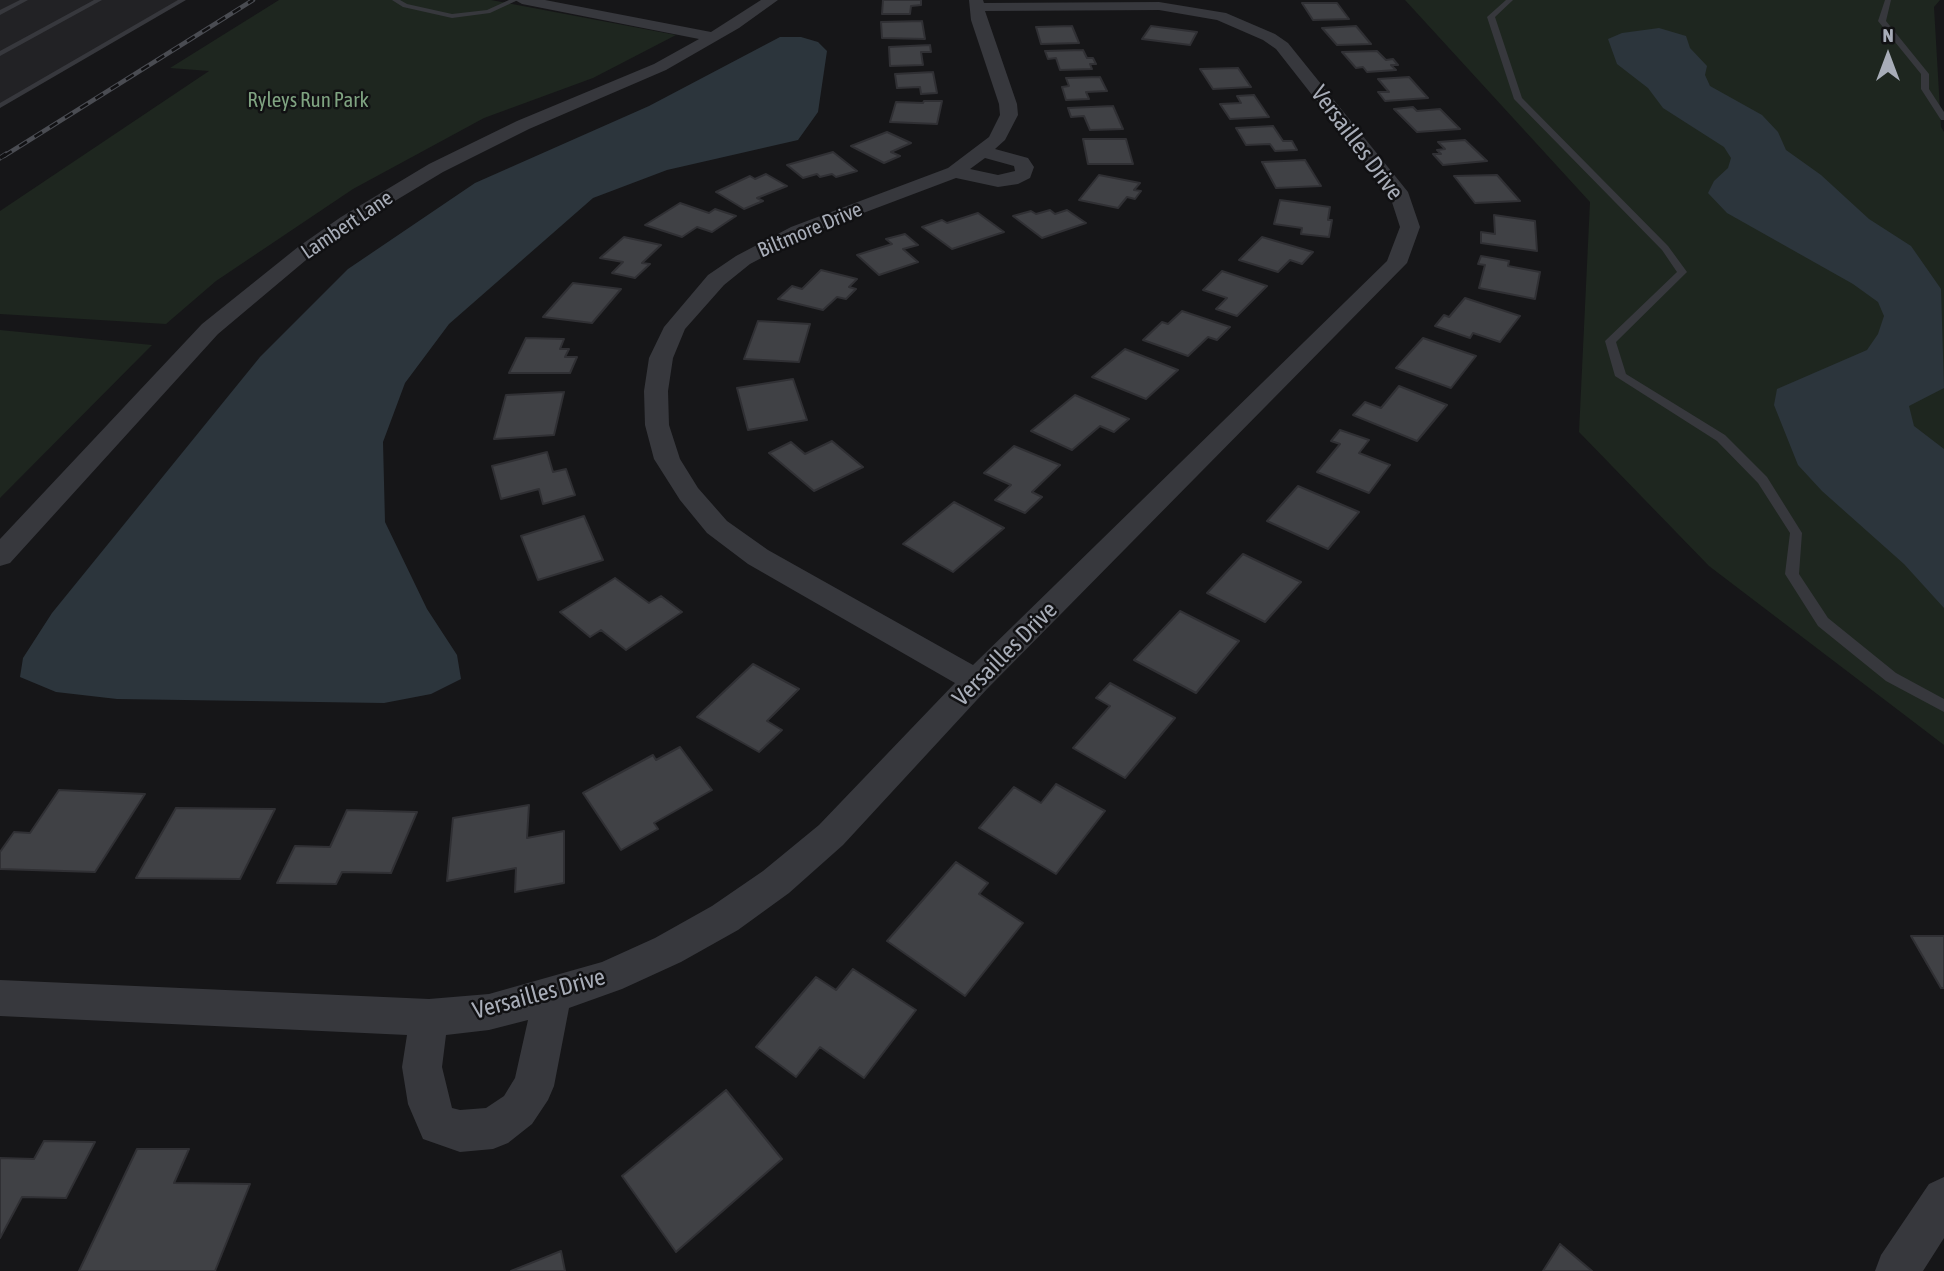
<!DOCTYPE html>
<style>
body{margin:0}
#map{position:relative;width:1944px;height:1271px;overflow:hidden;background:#161618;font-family:"Asap Condensed",sans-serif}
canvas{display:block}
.north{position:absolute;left:1853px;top:21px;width:70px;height:70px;-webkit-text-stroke:5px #111113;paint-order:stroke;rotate:0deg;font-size:19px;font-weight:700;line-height:28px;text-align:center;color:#a8adb8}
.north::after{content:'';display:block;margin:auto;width:24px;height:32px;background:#a8adb8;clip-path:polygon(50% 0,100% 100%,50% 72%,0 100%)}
</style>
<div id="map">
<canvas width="1944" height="1271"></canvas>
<div class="north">N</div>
</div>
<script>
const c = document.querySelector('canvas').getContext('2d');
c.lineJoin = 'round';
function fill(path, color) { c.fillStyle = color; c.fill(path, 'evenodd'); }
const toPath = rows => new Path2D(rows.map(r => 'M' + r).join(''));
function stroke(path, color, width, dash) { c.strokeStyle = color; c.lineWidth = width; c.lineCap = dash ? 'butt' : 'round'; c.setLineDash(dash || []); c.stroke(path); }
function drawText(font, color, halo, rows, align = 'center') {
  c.font = font + ' "Asap Condensed",sans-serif'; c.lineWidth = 5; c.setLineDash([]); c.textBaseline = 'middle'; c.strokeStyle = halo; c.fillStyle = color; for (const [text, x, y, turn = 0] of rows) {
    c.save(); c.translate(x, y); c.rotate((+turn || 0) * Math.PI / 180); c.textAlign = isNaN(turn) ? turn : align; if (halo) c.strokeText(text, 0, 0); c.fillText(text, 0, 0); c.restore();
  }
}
const built = toPath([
 [0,0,184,0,0,107]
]);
const green = toPath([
 [279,0,491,0,676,35,593,78,484,118,353,189,216,281,166,324,0,314,0,211,209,71,170,68],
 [1405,0,1940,0,1934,7,1941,127,1944,132,1944,745,1709,566,1579,432,1590,202],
 [0,330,152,345,0,498]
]);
const water = toPath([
 [1659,28,1686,36,1690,48,1707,66,1705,75,1710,86,1762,115,1778,132,1786,150,1821,175,1869,219,1911,246,1941,289,1944,388,1909,406,1914,426,1944,449,1944,608,1904,564,1822,491,1798,465,1774,405,1777,389,1867,350,1878,334,1884,316,1878,302,1853,284,1727,213,1708,193,1714,181,1728,168,1731,158,1724,147,1663,108,1648,88,1617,64,1608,39,1622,33],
 [780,37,801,37,818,42,827,51,818,112,798,140,667,170,593,198,449,324,405,383,383,442,385,522,427,609,457,655,461,679,431,694,384,703,117,699,56,692,20,677,23,658,52,613,260,357,348,269,475,183,649,106]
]);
const building = toPath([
 [883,0,921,0,921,5,911,6,910,14,882,14,883,0],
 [1302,3,1337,3,1349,19,1313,20,1302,3],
 [922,21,925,39,882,38,881,22,922,21],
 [1072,26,1079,43,1041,44,1036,27,1072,26],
 [1151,26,1197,32,1190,45,1142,39,1151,26],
 [1356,26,1371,44,1337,45,1322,28,1356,26],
 [930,45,931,52,921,52,923,65,890,66,889,47,930,45],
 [1083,50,1087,58,1093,58,1096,64,1090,64,1092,69,1060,70,1056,58,1048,59,1045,51,1083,50],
 [1377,51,1386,60,1393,59,1398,65,1391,65,1396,70,1367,72,1363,67,1356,68,1342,52,1377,51],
 [1238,68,1251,87,1213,89,1200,69,1238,68],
 [933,72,937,93,921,94,920,87,897,88,895,74,933,72],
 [1100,77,1107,91,1086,92,1089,99,1066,100,1062,87,1069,86,1066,78,1100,77],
 [1409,77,1428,98,1385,101,1378,92,1389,92,1378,79,1409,77],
 [1254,95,1269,117,1230,119,1220,104,1241,103,1237,96,1254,95],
 [924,101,942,101,937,124,890,122,896,102,923,103,924,101],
 [1113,106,1123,129,1090,130,1084,116,1071,117,1068,108,1113,106],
 [1413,107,1417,111,1440,109,1460,129,1417,132,1394,109,1413,107],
 [1273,126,1283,141,1292,141,1297,150,1275,151,1270,144,1246,145,1236,128,1273,126],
 [887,132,911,143,891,152,900,156,884,163,851,146,887,132],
 [1083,139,1126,139,1133,164,1088,164,1083,139],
 [1465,140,1487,161,1443,165,1433,154,1441,154,1437,150,1445,149,1438,142,1465,140],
 [833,152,857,171,836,177,832,174,820,177,817,174,803,178,787,165,833,152],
 [1305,160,1321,186,1276,188,1262,162,1305,160],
 [766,174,787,186,757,198,763,201,744,209,716,192,750,176,755,179,766,174],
 [1099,175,1140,183,1134,190,1141,191,1135,199,1127,197,1118,208,1079,200,1099,175],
 [1497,175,1520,201,1475,203,1454,176,1497,175],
 [1280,200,1330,207,1328,220,1332,220,1329,237,1301,234,1302,228,1274,224,1280,200],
 [680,203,709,213,715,209,736,216,712,232,697,227,682,237,645,225,680,203],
 [1050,210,1055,214,1067,210,1086,223,1042,238,1013,216,1031,211,1036,214,1050,210],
 [978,213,1004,232,952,249,922,227,942,220,947,223,978,213],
 [1494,215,1535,221,1537,251,1481,243,1481,232,1495,234,1494,215],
 [905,234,918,245,903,249,918,262,879,275,857,255,892,244,886,239,905,234],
 [624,237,661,245,642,263,650,264,635,278,612,273,623,262,600,258,624,237],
 [1262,237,1313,252,1302,264,1290,260,1278,272,1239,260,1262,237],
 [1481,256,1509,261,1508,266,1540,272,1535,299,1479,288,1485,265,1478,264,1481,256],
 [821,270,857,279,849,287,856,289,846,299,837,297,823,310,778,299,792,286,802,289,821,270],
 [1222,271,1267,286,1237,316,1216,309,1227,298,1203,290,1222,271],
 [573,283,621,289,592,323,543,317,573,283],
 [1465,298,1520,316,1500,342,1473,333,1470,338,1435,326,1444,315,1449,317,1465,298],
 [1182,311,1230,327,1217,340,1208,337,1188,356,1143,340,1162,322,1168,324,1182,311],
 [758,321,810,324,799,362,744,359,758,321],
 [526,338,564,339,560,349,569,349,565,357,577,357,570,373,509,373,526,338],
 [1423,338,1476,356,1451,388,1396,368,1423,338],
 [1125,349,1178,370,1146,399,1092,377,1125,349],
 [793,379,807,420,748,430,737,388,793,379],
 [1399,386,1447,405,1417,441,1353,415,1365,402,1381,408,1399,386],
 [564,392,554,435,494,439,506,395,564,392],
 [1075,395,1129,419,1114,432,1100,426,1072,450,1031,431,1075,395],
 [1340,430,1369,440,1359,453,1390,465,1369,493,1317,472,1340,444,1331,441,1340,430],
 [832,441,863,467,814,491,769,453,791,442,805,454,832,441],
 [1014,446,1060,465,1032,492,1042,497,1025,513,995,500,1011,485,984,473,1014,446],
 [547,452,553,472,566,469,575,495,543,504,539,489,501,499,492,466,547,452],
 [1298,486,1359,512,1328,549,1267,521,1298,486],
 [954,502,1004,528,953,572,903,544,954,502],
 [584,516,603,560,538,580,521,536,584,516],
 [1243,554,1301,582,1265,622,1207,593,1243,554],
 [615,578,649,603,661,596,682,612,626,650,601,630,590,637,560,612,615,578],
 [1180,611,1239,641,1196,693,1134,660,1180,611],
 [753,664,799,689,767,721,782,730,759,752,697,717,753,664],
 [1110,683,1175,718,1125,778,1073,748,1110,706,1096,698,1110,683],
 [680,747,712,790,654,823,658,829,621,850,583,793,653,755,656,760,680,747],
 [1056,784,1105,811,1056,874,979,828,1014,787,1041,803,1056,784],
 [59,790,145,794,95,872,0,869,0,852,14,832,30,833,59,790],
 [529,805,527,838,564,831,564,883,515,892,516,868,447,881,453,818,529,805],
 [176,808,275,809,240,879,136,878,176,808],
 [347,810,417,812,391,873,342,872,336,884,277,883,295,846,330,847,347,810],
 [956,862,988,883,979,894,1023,923,965,996,887,941,956,862],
 [1911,936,1944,936,1944,988,1941,988,1911,936],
 [853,969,916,1010,864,1078,820,1047,796,1077,756,1047,816,977,836,990,853,969],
 [726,1090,782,1159,676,1252,622,1176,726,1090],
 [44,1141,95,1142,66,1198,22,1197,0,1238,0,1158,34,1159,44,1141],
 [137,1149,189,1149,174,1183,250,1184,215,1271,79,1271,137,1149],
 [1560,1244,1592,1271,1543,1271,1560,1244],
 [561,1251,565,1271,511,1271,561,1251]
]);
const service = toPath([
 [20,0,28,0,0,15,0,10,20,0],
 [94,0,102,0,0,56,0,51,94,0],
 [178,0,186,0,0,108,0,103,178,0],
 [392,0,400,0,407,4,452,14,487,10,509,0,518,0,490,13,452,18,403,7,392,0],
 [1506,0,1513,0,1495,17,1522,98,1668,246,1687,272,1616,342,1626,374,1725,435,1767,477,1802,533,1799,574,1828,618,1896,673,1944,699,1944,712,1886,681,1818,626,1785,574,1790,533,1758,483,1717,441,1615,376,1605,341,1677,272,1662,250,1514,99,1487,17,1506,0],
 [1885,0,1891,0,1886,21,1929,74,1929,89,1944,112,1944,120,1941,120,1921,89,1921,74,1878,21,1885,0]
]);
const minor = toPath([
 [515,0,545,0,711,32,761,0,778,0,739,28,666,70,529,129,443,172,355,225,312,255,218,334,10,563,0,566,0,539,202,324,298,247,341,217,429,164,517,121,654,64,699,39,522,4,515,0],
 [969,0,983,0,984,3,1159,2,1226,13,1275,34,1288,43,1408,192,1420,227,1407,263,987,689,843,845,789,893,738,930,681,962,622,989,569,1008,554,1086,548,1100,532,1124,508,1143,493,1149,460,1152,423,1139,408,1104,402,1067,407,1035,0,1016,0,980,429,999,489,994,602,962,655,938,712,906,763,871,819,825,955,683,748,564,707,533,680,500,654,459,645,425,644,391,649,358,664,327,708,275,736,256,791,227,948,168,989,137,1000,115,999,104,971,20,969,0],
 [1159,10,1217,20,1263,40,1276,49,1389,193,1400,227,1387,261,973,665,768,550,727,521,698,488,680,459,669,425,668,391,673,358,685,329,724,285,750,264,805,235,956,178,998,187,1018,184,1030,178,1034,167,1028,158,995,149,1005,140,1018,115,1017,104,985,11,1159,10],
 [985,158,1014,166,1015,171,998,175,970,169,985,158],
 [528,1020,515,1078,504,1096,486,1108,460,1110,452,1108,442,1067,446,1035,489,1030,528,1020],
 [1944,1177,1944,1238,1923,1271,1875,1271,1881,1255,1929,1184,1944,1177]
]);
const railFar1 = toPath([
 [4,156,253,0]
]);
const rail = toPath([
 [0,158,6,154]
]);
const farParknames = [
 ["Ryleys Run Park",308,100]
];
const farStreetnames = [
 ["Lambert Lane",347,225,-34],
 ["Biltmore Drive",810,230,-23]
];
const streetNames = [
 ["Versailles Drive",1357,143,53],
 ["Versailles Drive",1005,654,-45],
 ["Versailles Drive",539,994,-15]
];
fill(built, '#222225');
fill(green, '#1e261f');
fill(water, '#2c353c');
fill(building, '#404145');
stroke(building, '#303034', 2);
fill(service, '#37383d');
fill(minor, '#37383d');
stroke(railFar1, '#4a4c52', 4.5);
stroke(rail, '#4a4c52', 5);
stroke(railFar1, '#111113', 2.5, [9]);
stroke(rail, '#111113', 3.5, [10]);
drawText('21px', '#7fa381', '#111113', farParknames);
drawText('21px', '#a8adb8', '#111113', farStreetnames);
drawText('24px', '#a8adb8', '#111113', streetNames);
</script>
